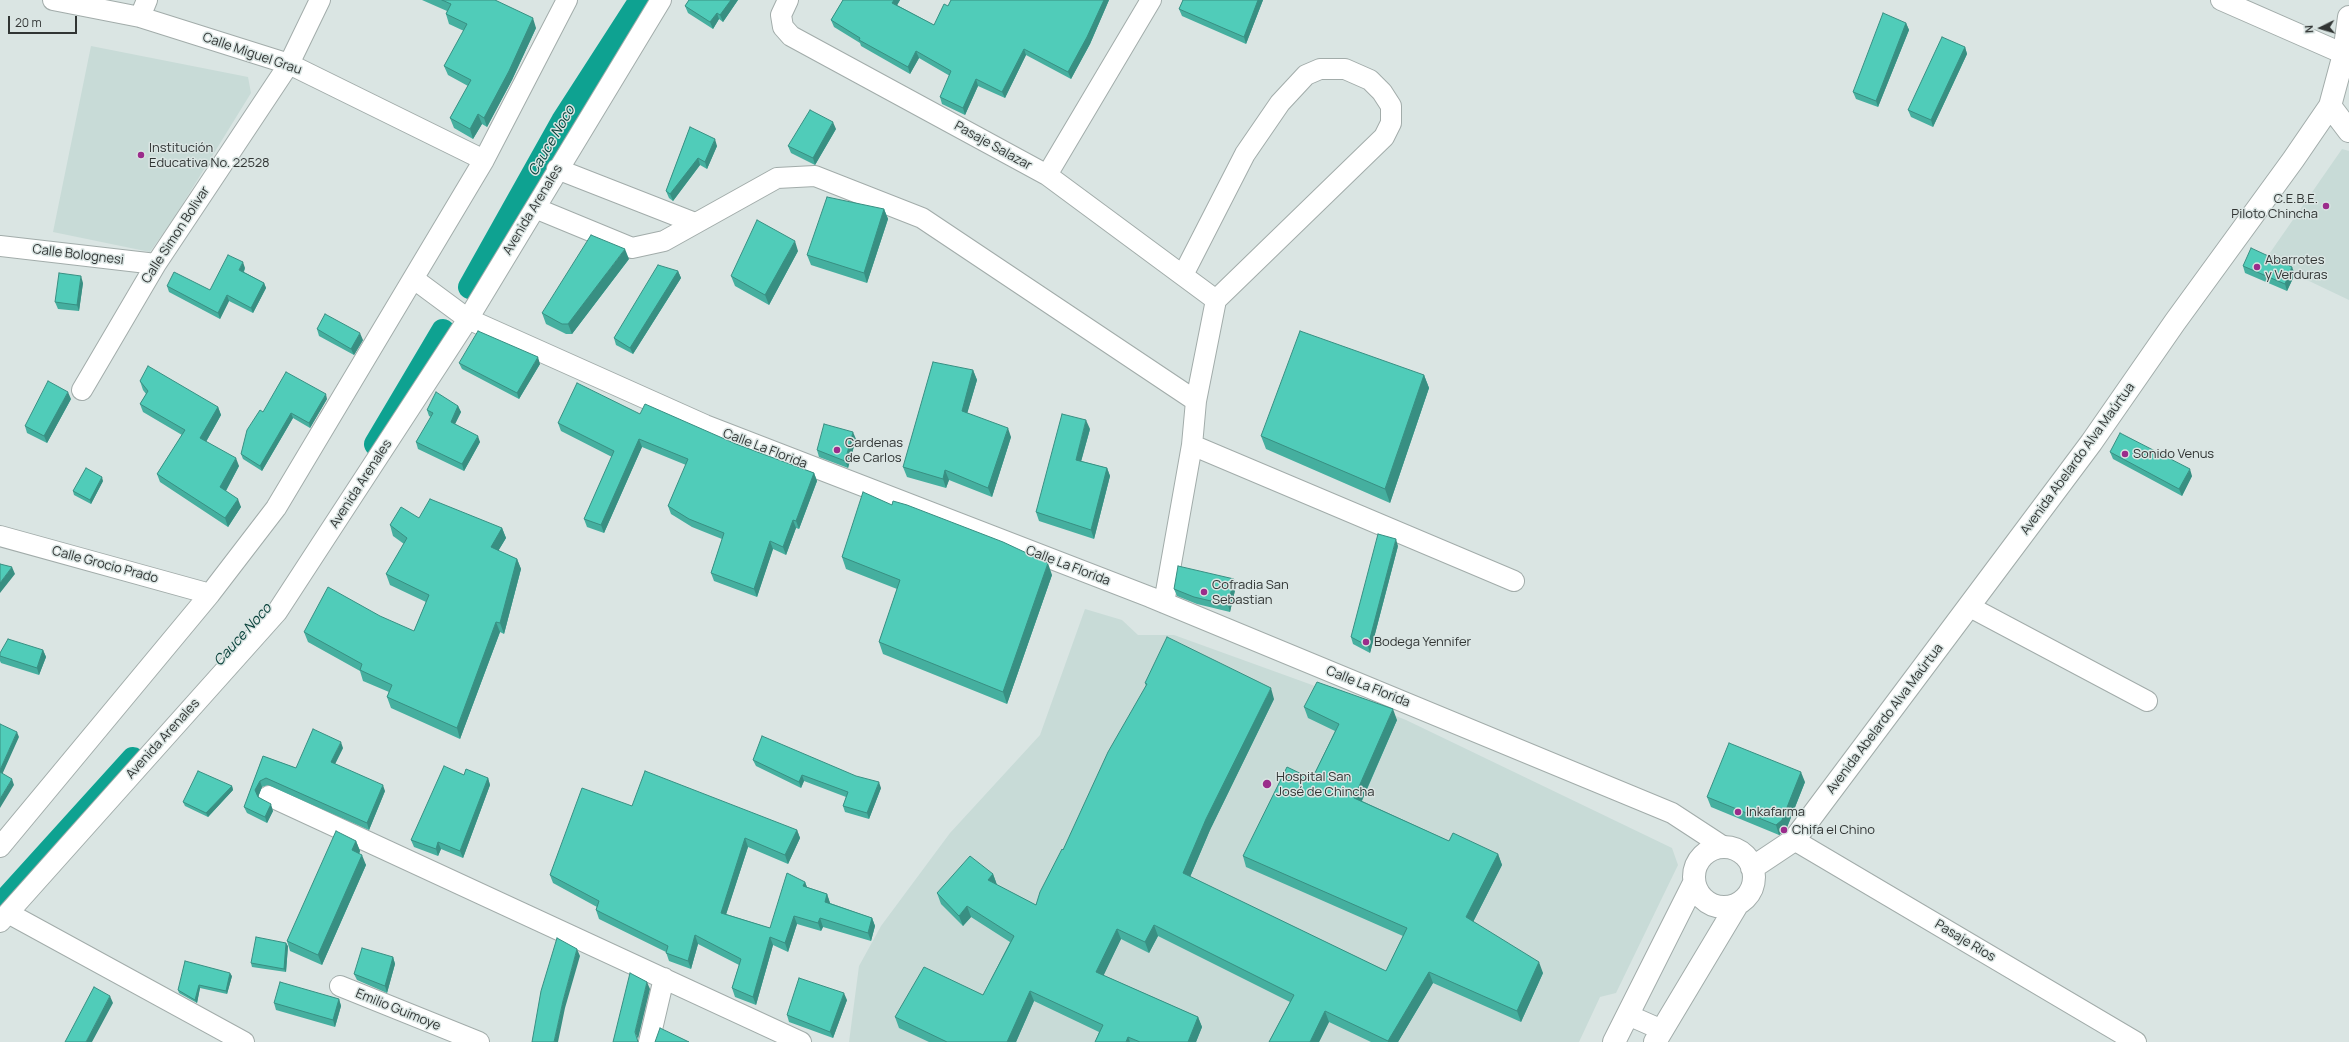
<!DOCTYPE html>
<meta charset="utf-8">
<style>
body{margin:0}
#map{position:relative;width:2349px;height:1042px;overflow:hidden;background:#dae5e3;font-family:Manrope,sans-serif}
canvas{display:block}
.north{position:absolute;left:2301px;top:8px;width:40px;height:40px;-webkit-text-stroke:3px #dae5e3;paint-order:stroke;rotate:265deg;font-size:11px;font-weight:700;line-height:16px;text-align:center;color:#313534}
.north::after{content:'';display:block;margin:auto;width:14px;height:18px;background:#313534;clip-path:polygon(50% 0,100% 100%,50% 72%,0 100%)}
.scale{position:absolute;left:8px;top:16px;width:69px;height:18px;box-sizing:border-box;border:2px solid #313534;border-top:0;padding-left:5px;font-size:12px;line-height:14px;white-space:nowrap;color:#313534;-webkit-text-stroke:3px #dae5e3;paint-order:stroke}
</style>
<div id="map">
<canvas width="2349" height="1042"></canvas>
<div class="north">N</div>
<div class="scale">20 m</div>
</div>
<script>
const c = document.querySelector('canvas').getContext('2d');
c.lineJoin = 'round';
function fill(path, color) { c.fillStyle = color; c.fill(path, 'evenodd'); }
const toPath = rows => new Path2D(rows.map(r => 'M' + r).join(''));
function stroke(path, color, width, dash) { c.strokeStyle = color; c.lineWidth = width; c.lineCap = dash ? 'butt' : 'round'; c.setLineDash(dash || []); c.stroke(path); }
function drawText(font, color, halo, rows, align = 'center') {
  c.font = font + ' Manrope,sans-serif'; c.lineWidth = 3; c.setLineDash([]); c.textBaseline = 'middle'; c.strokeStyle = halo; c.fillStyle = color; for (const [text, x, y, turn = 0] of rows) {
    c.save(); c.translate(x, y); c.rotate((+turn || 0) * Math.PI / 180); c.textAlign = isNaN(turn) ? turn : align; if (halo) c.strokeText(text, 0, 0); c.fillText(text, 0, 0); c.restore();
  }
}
const built = toPath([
 [91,46,248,77,251,93,174,218,150,252,53,232],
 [2342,149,2349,151,2349,300,2265,260],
 [1085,609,1122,620,1138,635,1174,635,1373,707,1406,720,1672,848,1678,865,1616,993,1600,997,1579,1042,849,1042,859,966,881,926,950,833,1040,735]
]);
const canal = toPath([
 [470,287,563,121,641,0],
 [376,444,443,331],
 [0,906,133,759]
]);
const street = toPath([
 [53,0,140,17,289,64,484,160],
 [788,0,781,15,783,27,791,36,1047,175,1216,300],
 [2221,0,2344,54],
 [140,17,147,0],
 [557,169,695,223],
 [1047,175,1151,0],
 [535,208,632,248,664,241,777,178,815,176,922,218,1196,401],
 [0,246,156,264],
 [414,279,468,319,705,425,1150,597,1672,813,1724,847],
 [82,390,156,264,289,64,320,0],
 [1192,445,1514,581],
 [0,536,210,594],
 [1164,603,1192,445,1196,401,1216,300,1384,137,1391,123,1391,106,1382,92,1370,80,1345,69,1320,69,1306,75,1280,103,1245,154,1183,275],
 [1970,607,2147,701],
 [269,796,801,1042],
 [1794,840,2136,1042],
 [0,847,210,594,276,508,484,160,567,0],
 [8,913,244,1042],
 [0,922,277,612,468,319,661,0],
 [340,986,479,1042],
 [1628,1015,1662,1030],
 [649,1042,664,978]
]);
const secondary = toPath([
 [2330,106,2349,131],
 '1694 877a30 30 0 1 1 60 0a30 30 0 1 1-60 0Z',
 [1752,868,1794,840,2091,443,2175,322,2293,160,2330,106,2344,54,2349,17],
 [1614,1042,1694,883],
 [1655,1042,1737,905]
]);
const wall = toPath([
 [422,0,495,0,536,28,512,80,487,127,482,124,473,139,454,128,450,118,468,86,448,75,444,66,464,31,449,24,446,14,447,11],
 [689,0,738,0,723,22,719,19,713,29,688,13,685,6],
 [843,0,900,0,897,5,934,25,948,6,951,0,1109,0,1090,44,1071,79,1026,55,1005,98,978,86,965,115,942,104,940,97,950,76,919,58,910,74,861,46,860,43,834,27,831,20],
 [1183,0,1263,0,1246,44,1182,16,1179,9],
 [1906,23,1909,30,1878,107,1856,99,1853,92],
 [1965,47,1967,54,1933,127,1911,117,1908,110],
 [690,127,717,146,707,169,700,165,673,201,669,198,666,191],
 [836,129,815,165,791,153,788,146],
 [884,209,888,219,867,283,811,265,807,255],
 [798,251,769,305,735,286,731,276],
 [629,259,572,334,566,334,546,324,542,313],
 [2243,266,2295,274,2287,291,2245,273],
 [245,268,244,272,264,283,266,288,253,313,229,301,220,319,169,292,167,286,210,290],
 [678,271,681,278,633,354,616,345,614,338],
 [83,283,79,311,58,309,55,302],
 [317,329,363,340,354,355,319,336],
 [459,363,540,364,519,399,462,369],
 [973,370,977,380,967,413,1011,437,992,497,949,480,946,488,907,477,903,467],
 [1424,375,1429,388,1390,503,1266,449,1261,436],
 [140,381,218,407,221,415,206,442,239,466,226,491,241,507,228,527,160,482,157,474,182,435,143,412,140,404,146,394,143,390],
 [71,399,47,443,27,433,25,426],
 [327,399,310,428,293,418,262,471,243,459,241,454,263,412],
 [458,406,461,412,455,424,480,442,464,471,418,449,416,442,431,417,429,416,427,410],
 [640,414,736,444,814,473,817,481,799,529,796,528,786,555,773,549,757,597,714,581,711,573,722,539,692,527,671,514,668,506,686,465,642,447,604,533,587,527,584,519,612,457,561,431,558,423],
 [1090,429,1081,461,1107,468,1110,476,1094,539,1039,521,1036,512],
 [856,439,848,468,819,457,817,450],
 [2110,452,2192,476,2182,496,2113,459],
 [103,481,91,504,74,495,73,491],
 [892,505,1052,575,1007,704,883,654,879,642,897,589,846,569,842,557],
 [419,518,502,528,506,538,498,551,517,559,521,569,504,634,500,632,460,739,391,708,387,697,389,692,363,681,360,671,308,642,304,632,414,631,426,602,390,585,386,574,404,544,393,536,390,525],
 [1398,546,1370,653,1353,644,1351,637],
 [1236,586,1230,612,1197,604,1177,596,1174,589],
 [43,650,46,657,39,675,1,663,0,661,0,656],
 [1145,683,1274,699,1210,830,1190,877,1386,971,1403,936,1246,867,1243,856,1312,779,1335,731,1308,718,1304,707,1397,720,1362,801,1449,841,1498,854,1502,865,1473,922,1543,973,1521,1022,1433,983,1398,1042,1371,1042,1329,1022,1319,1042,1269,1042,1290,1002,1158,936,1149,953,1121,939,1103,975,1198,1017,1202,1027,1196,1042,1095,1042,1099,1032,1034,1001,1016,1042,929,1042,899,1028,895,1017,983,995,1010,942,971,917,963,926,941,904,937,893,993,874,997,885,1036,905,1146,686],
 [343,748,335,764,385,791,369,830,268,785,262,787,258,797,273,811,267,823,247,813,244,807,263,756,296,768],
 [753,760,881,788,869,819,845,812,843,806,846,797,804,781,801,788,756,766],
 [464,775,488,778,490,785,463,858,441,849,438,856,414,847,411,840],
 [1805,782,1786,830,1779,835,1711,807,1707,797],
 [232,786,233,790,208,817,185,806,183,802],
 [632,806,797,830,800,838,788,864,748,847,726,914,770,928,805,882,807,887,827,894,830,903,872,918,875,926,871,941,823,927,821,931,797,924,788,952,773,945,756,1005,735,997,732,988,739,965,698,944,691,969,669,961,666,952,599,919,596,910,597,907,553,883,550,875],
 [356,841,360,851,359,854,366,865,322,965,290,951,287,941],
 [288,946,286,972,252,967,251,963],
 [393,957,395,964,387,993,357,980,354,974],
 [232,976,227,994,200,988,197,1003,179,993,178,990],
 [339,999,341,1006,335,1027,276,1010,274,1003],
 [847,1000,833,1038,789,1022,787,1015]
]);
const shadedWall = toPath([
 [731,0,738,0,723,22,720,15],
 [894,0,900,0,895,9,892,3],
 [1104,0,1109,0,1090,44,1071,79,1068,72],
 [1258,0,1263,0,1246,44,1244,37],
 [717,13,719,19,713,29,710,22],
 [533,18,536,28,512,80,487,127,484,118],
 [1906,23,1909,30,1878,107,1876,101],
 [1965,47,1967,54,1933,127,1931,120],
 [1024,49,1026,55,1005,98,1002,92],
 [916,51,919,58,910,74,908,67],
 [976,79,978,86,965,115,963,108],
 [478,114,482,124,473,139,470,129],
 [833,122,836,129,815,165,813,158],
 [715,139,717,146,707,169,705,162],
 [698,158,700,165,673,201,670,194],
 [884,209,888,219,867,283,864,273],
 [795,241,798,251,769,305,765,295],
 [625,249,629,259,572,334,568,324],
 [243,262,245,268,242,275,239,270],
 [2292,267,2295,274,2287,291,2285,284],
 [678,271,681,278,633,354,630,348],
 [81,276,83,283,79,311,77,305],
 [264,283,266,288,253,313,251,308],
 [227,295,229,301,220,319,218,313],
 [360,333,363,340,354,355,351,349],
 [538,357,540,364,519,399,517,393],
 [973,370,977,380,965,421,962,411],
 [1424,375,1429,388,1390,503,1385,489],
 [68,392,71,399,47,443,44,436],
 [326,394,327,399,310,428,309,423],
 [458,406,461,412,453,428,451,422],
 [218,407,221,415,203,447,200,438],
 [291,413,293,418,262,471,260,466],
 [1086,420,1090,429,1079,469,1076,460],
 [1008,428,1011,437,992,497,988,488],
 [853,432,856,439,848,468,845,461],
 [478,436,480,442,464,471,462,464],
 [639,439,642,447,604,533,601,525],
 [236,458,239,466,223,496,220,487],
 [1107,468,1110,476,1094,539,1091,530],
 [2190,469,2192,476,2182,496,2179,489],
 [945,470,949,480,946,488,943,479],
 [814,473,817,481,799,529,796,521],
 [102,477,103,481,91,504,90,500],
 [238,499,241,507,228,527,225,518],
 [793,520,796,528,786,555,783,547],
 [502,528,506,538,494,558,491,547],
 [1396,539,1398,546,1370,653,1368,646],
 [770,541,773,549,757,597,754,589],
 [517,559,521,569,504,634,500,623],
 [1048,563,1052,575,1007,704,1003,692],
 [12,567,15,574,0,593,0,583],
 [1234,579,1236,586,1230,612,1228,605],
 [496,622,500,632,460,739,457,728],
 [43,650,46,657,39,675,37,668],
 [1271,688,1274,699,1210,830,1187,884,1183,873,1206,819],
 [1393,709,1397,720,1358,809,1354,798],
 [17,732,19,737,1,777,0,774,0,770],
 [341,742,343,748,333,768,331,762],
 [1801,772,1805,782,1786,830,1779,835,1776,825],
 [802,775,804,781,801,788,799,782],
 [488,778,490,785,463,858,460,851],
 [12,779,14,785,0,808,0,799],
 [260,781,262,787,258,797,255,790],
 [879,782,881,788,869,819,867,813],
 [383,785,385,791,369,830,367,823],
 [232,786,233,790,208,817,206,813],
 [271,804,273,811,267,823,265,817],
 [797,830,800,838,788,864,785,855],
 [745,838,748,847,724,921,721,913],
 [356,841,360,851,356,861,352,850],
 [438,842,441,849,438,856,436,849],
 [1498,854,1502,865,1470,928,1466,917],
 [362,855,366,865,322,965,318,955],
 [993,874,997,885,988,880],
 [805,882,808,890,803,886],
 [827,894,830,903,828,910,825,902],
 [967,906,971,917,963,926,959,916],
 [794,916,797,924,788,952,785,943],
 [820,918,823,927,821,931,818,923],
 [872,918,875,926,871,941,868,933],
 [1154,925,1158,936,1149,953,1145,942],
 [1117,929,1121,939,1100,983,1096,972],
 [695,935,698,944,691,969,688,961],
 [770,937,773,945,756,1005,753,997],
 [286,943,288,946,286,972,284,969],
 [577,949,580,956,565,1008,558,1042,554,1042,563,1001],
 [393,957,395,964,387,993,385,986],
 [1539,962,1543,973,1521,1022,1517,1011],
 [1429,972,1433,983,1398,1042,1388,1042,1388,1041],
 [230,973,232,976,227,994,226,991],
 [647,982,650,989,638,1039,635,1032],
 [199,985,200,988,197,1003,195,1000],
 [1030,991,1034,1001,1016,1042,1007,1042],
 [844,993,847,1000,833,1038,830,1032],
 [110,996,113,1003,92,1042,86,1042],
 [339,999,341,1006,335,1027,333,1020],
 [1325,1011,1329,1022,1319,1042,1310,1042],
 [1198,1017,1202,1027,1196,1042,1188,1042],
 [1128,1037,1130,1042,1126,1042]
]);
const building = toPath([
 [442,0,495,0,533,18,509,71,484,118,478,114,470,129,450,118,471,80,444,66,467,24,446,14,451,4,442,0],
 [689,0,731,0,720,15,717,13,710,22,685,6,689,0],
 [843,0,894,0,892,3,934,25,944,4,948,6,951,0,1104,0,1087,37,1068,72,1024,49,1002,92,976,79,963,108,940,97,951,71,916,51,908,67,859,40,860,38,831,20,843,0],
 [1183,0,1258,0,1244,37,1179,9,1183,0],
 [1883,13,1906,23,1876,101,1853,92,1883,13],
 [1942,37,1965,47,1931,120,1908,110,1942,37],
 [810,110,833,122,813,158,788,146,810,110],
 [690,127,715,139,705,162,698,158,670,194,666,191,690,127],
 [827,197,884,209,864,273,807,255,827,197],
 [757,220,795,241,765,295,731,276,757,220],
 [591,235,625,249,568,324,562,324,542,313,591,235],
 [2251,248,2292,267,2285,284,2243,266,2251,248],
 [228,255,243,262,239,270,264,283,251,308,227,295,218,313,167,286,174,272,210,290,228,255],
 [658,265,678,271,630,348,614,338,658,265],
 [59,273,81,276,77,305,55,302,59,273],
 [325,314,360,333,351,349,317,329,325,314],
 [478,331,538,357,517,393,459,363,478,331],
 [1300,331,1424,375,1385,489,1261,436,1300,331],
 [933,362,973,370,962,411,1008,428,988,488,945,470,943,479,903,467,933,362],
 [148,366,218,407,200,438,236,458,220,487,238,499,225,518,157,474,185,430,140,404,148,391,140,381,148,366],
 [286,372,326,394,309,423,291,413,260,466,241,454,247,430,260,410,263,412,286,372],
 [48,381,68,392,44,436,25,426,48,381],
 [577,383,640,414,645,404,736,444,814,473,796,521,793,520,783,547,770,541,754,589,711,573,724,533,689,519,668,506,688,459,639,439,601,525,584,519,614,451,558,423,577,383],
 [436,392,458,406,451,422,478,436,462,464,416,442,433,413,427,410,436,392],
 [1062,414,1086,420,1076,460,1107,468,1091,530,1036,512,1062,414],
 [824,424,853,432,845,461,817,450,824,424],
 [2120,433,2190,469,2179,489,2110,452,2120,433],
 [86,468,102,477,90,500,73,491,86,468],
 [863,492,892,505,893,501,907,505,1003,542,1048,563,1003,692,879,642,900,580,842,557,863,492],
 [430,499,502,528,491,547,517,559,500,623,496,622,457,728,387,697,392,685,360,670,362,664,304,632,328,587,380,616,414,631,429,595,386,574,407,538,390,525,401,507,419,518,430,499],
 [1378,534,1396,539,1368,646,1351,637,1378,534],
 [0,564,12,567,0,583,0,564],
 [1178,566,1234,579,1228,605,1194,597,1174,589,1178,566],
 [1167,637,1271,688,1206,819,1183,873,1386,971,1407,928,1243,856,1287,767,1312,779,1339,724,1304,707,1317,682,1393,709,1354,798,1449,841,1453,833,1498,854,1466,917,1539,962,1517,1011,1429,972,1388,1041,1325,1011,1310,1042,1269,1042,1294,995,1154,925,1145,942,1117,929,1096,972,1198,1017,1188,1042,1140,1042,1128,1037,1126,1042,1095,1042,1103,1025,1030,991,1007,1042,947,1042,895,1017,924,967,983,995,1014,936,967,906,959,916,937,893,970,856,993,874,988,880,1036,905,1040,892,1062,849,1063,850,1108,752,1147,684,1145,683,1167,637],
 [8,639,43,650,37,668,0,656,0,653,8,639],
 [0,724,17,732,0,770,0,724],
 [313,729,341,742,331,762,383,785,367,823,266,778,260,781,255,790,258,797,271,804,265,817,244,807,263,756,296,768,313,729],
 [762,736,856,776,879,782,867,813,843,806,848,792,802,775,799,782,753,760,762,736],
 [1729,743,1801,772,1782,820,1776,825,1707,797,1729,743],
 [444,766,464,775,466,769,488,778,460,851,438,842,436,849,411,840,444,766],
 [198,771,232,786,206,813,183,802,198,771],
 [645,771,797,830,785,855,745,838,721,913,770,928,787,873,805,882,803,886,827,894,825,902,872,918,868,933,820,918,818,923,794,916,785,943,770,937,753,997,732,988,741,959,695,935,688,961,666,953,668,946,596,910,599,901,550,875,582,788,632,806,645,771],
 [0,772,12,779,0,799,0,772],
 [336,831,356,841,352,850,362,855,318,955,287,941,336,831],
 [256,937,286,943,284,969,251,963,256,937],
 [557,938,577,949,563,1001,554,1042,532,1042,541,991,557,938],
 [362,948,393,957,385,986,354,974,362,948],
 [185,961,230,973,226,991,199,985,195,1000,178,990,185,961],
 [630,973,647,982,635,1032,638,1042,613,1042,630,973],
 [799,978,844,993,830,1032,787,1015,799,978],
 [280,982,339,999,333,1020,274,1003,280,982],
 [94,987,110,996,86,1042,65,1042,94,987],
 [660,1028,689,1042,655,1042,660,1028]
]);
const markers = [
 [141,155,4,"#9b2c8b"],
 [2326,206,4,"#9b2c8b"],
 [2257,267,4,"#9b2c8b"],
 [837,450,4,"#9b2c8b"],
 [2125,454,4,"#9b2c8b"],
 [1204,592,4,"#9b2c8b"],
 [1366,642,4,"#9b2c8b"],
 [1267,784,5,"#9b2c8b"],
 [1738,812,4,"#9b2c8b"],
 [1784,830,4,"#9b2c8b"]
];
const streetNames = [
 ["Calle Miguel Grau",252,54,19],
 ["Pasaje Salazar",993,146,29],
 ["Avenida Arenales",533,210,-59],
 ["Calle Simon Bolivar",176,235,-57],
 ["Calle Bolognesi",78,255,7],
 ["Calle La Florida",765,449,21],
 ["Avenida Abelardo Alva Maúrtua",2078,459,-54],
 ["Avenida Arenales",361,484,-57],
 ["Calle Grocio Prado",105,565,15],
 ["Calle La Florida",1068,566,21],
 ["Calle La Florida",1368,687,22],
 ["Avenida Abelardo Alva Maúrtua",1885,719,-53],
 ["Avenida Arenales",163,739,-48],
 ["Pasaje Rios",1965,941,31],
 ["Emilio Guimoye",398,1010,22]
];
const poiNames = [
 ["Institución",149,148],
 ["Educativa No. 22528",149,163],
 ["C.E.B.E.",2318,199,"right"],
 ["Piloto Chincha",2318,214,"right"],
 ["Abarrotes",2265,260],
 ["y Verduras",2265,275],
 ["Cardenas",845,443],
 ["de Carlos",845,458],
 ["Sonido Venus",2133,454],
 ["Cofradia San",1212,585],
 ["Sebastian",1212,600],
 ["Bodega Yennifer",1374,642],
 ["Hospital San",1276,777],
 ["José de Chincha",1276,792],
 ["Inkafarma",1746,812],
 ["Chifa el Chino",1792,830]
];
const waterNames = [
 ["Cauce Noco",552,141,-60],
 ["Cauce Noco",243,635,-48]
];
fill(built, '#c8dbd7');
stroke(canal, '#0ea291', 24);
stroke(street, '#a2acaa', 22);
stroke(secondary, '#a2acaa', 24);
stroke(street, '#fff', 20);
stroke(secondary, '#fff', 22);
fill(wall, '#45af9f');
fill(shadedWall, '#388f82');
fill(building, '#50ccb9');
stroke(building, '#388f82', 1);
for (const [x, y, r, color] of markers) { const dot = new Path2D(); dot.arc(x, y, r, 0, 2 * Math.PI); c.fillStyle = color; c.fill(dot); stroke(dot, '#dae5e3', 1.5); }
drawText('13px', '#313534', '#dae5e3', streetNames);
drawText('13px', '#313534', '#dae5e3', poiNames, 'left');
drawText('italic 14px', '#09423b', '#dae5e3', waterNames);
</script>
